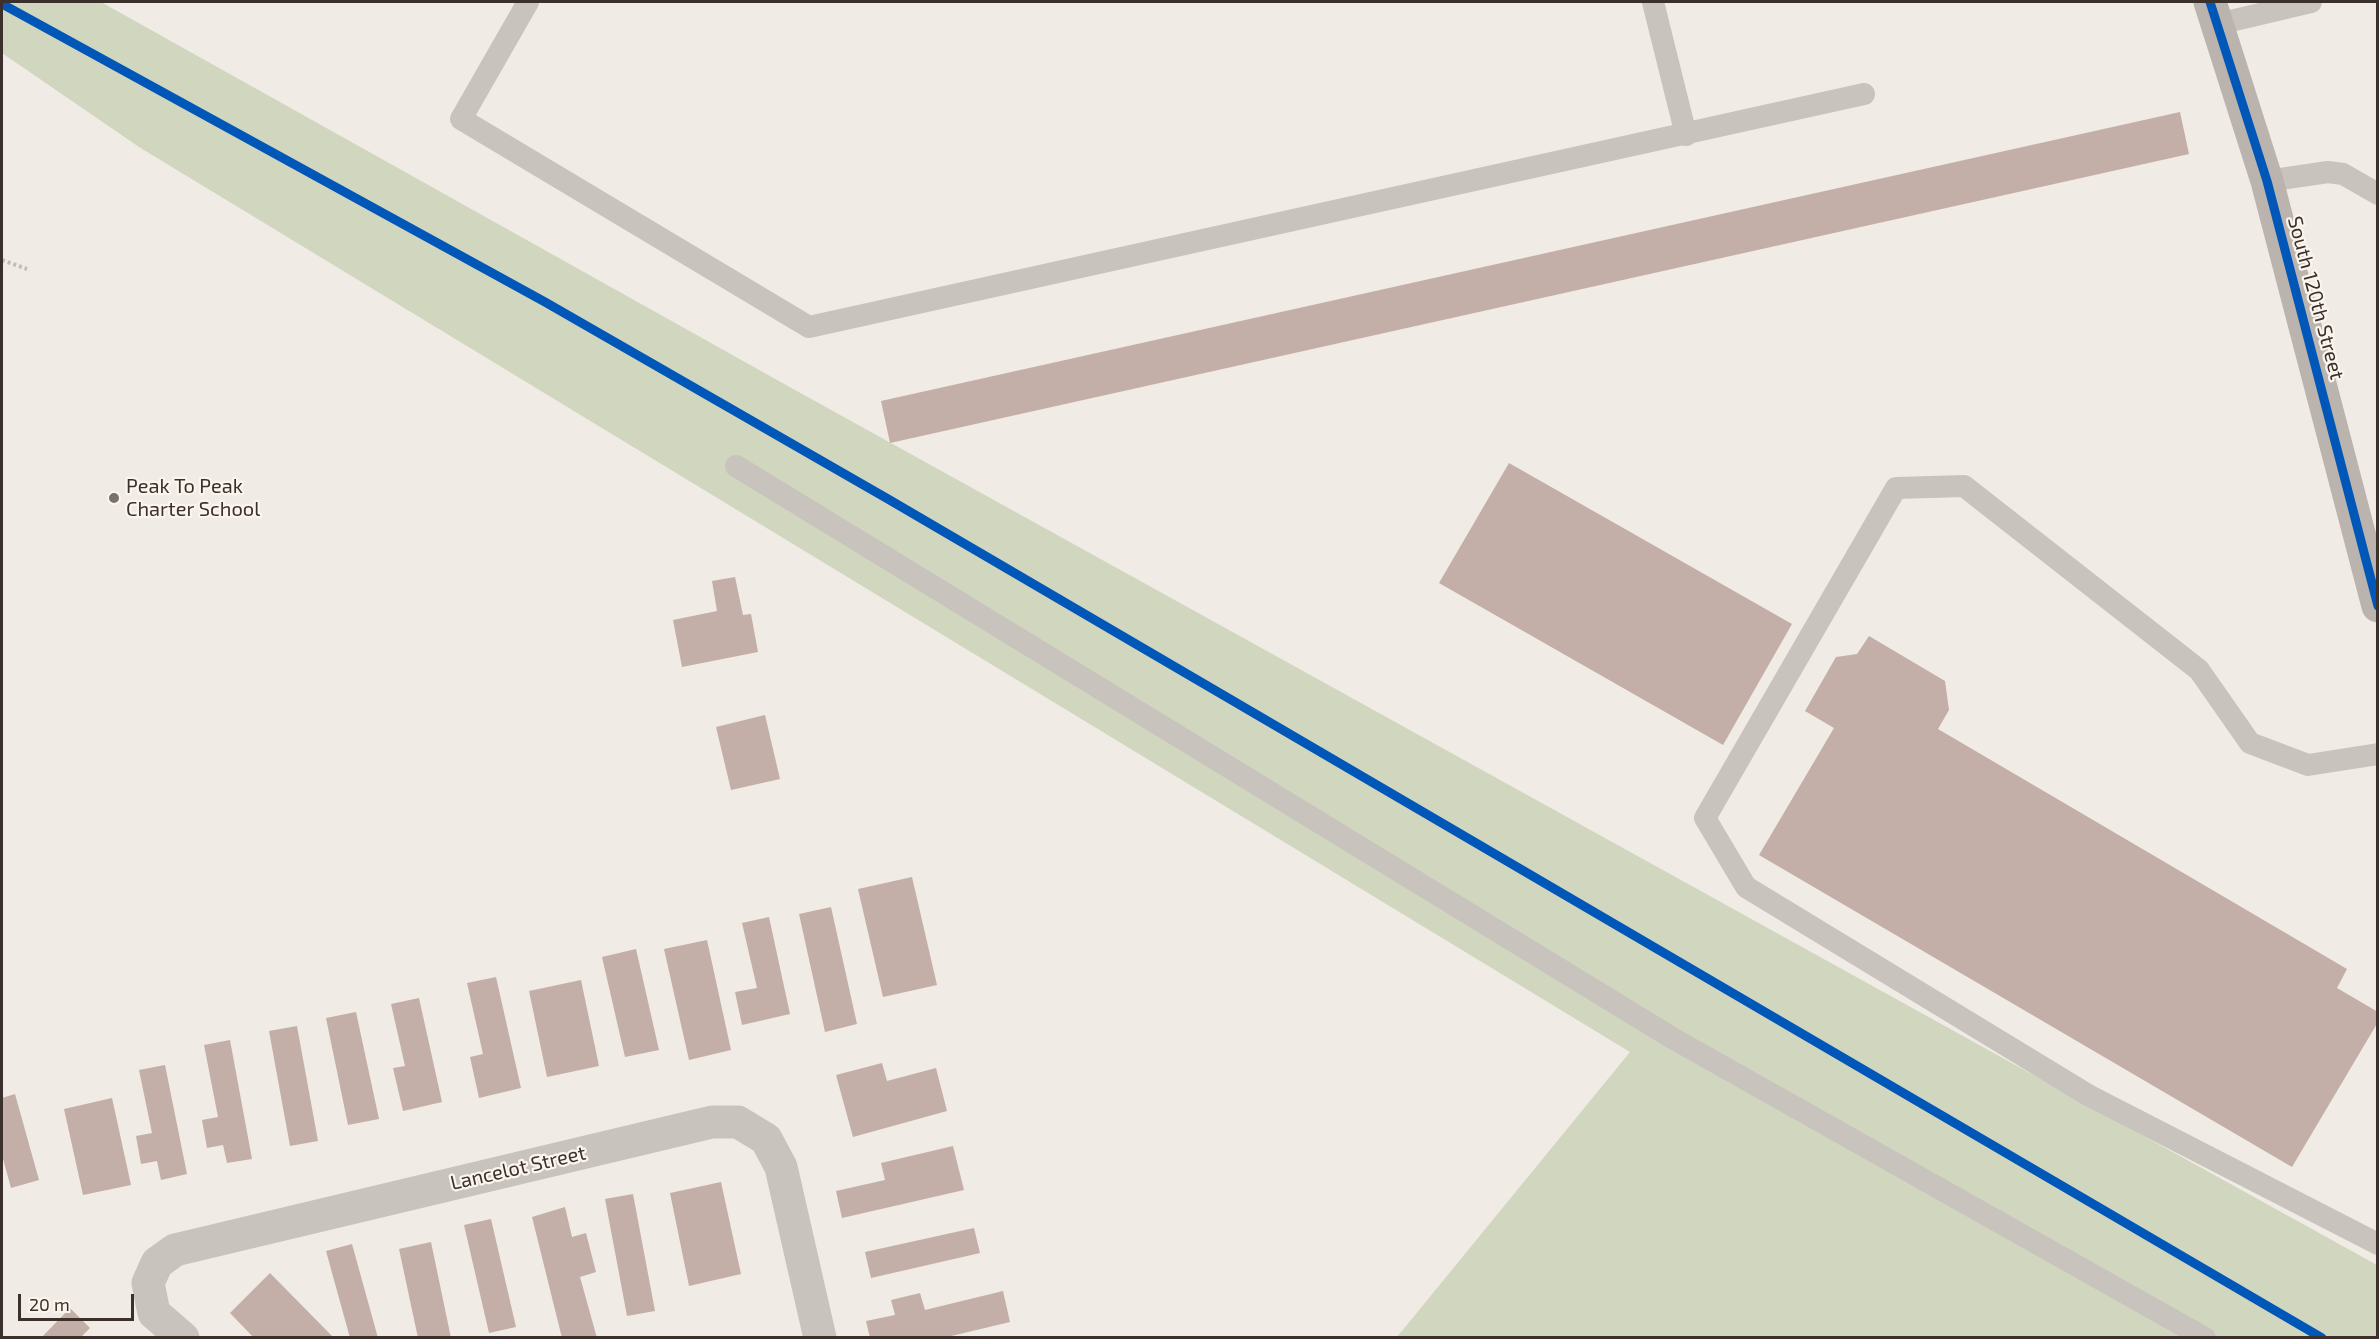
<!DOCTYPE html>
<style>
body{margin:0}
#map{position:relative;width:2379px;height:1339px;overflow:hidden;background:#f0ebe5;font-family:"Exo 2",sans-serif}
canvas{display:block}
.frame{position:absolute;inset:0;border:3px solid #3b302b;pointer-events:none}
.scale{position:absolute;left:18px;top:1294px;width:116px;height:27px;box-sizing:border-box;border:3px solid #3b302b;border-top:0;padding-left:8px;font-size:18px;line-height:21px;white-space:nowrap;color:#3b302b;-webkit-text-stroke:4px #fbf5ee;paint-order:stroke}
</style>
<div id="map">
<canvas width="2379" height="1339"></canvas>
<div class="frame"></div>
<div class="scale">20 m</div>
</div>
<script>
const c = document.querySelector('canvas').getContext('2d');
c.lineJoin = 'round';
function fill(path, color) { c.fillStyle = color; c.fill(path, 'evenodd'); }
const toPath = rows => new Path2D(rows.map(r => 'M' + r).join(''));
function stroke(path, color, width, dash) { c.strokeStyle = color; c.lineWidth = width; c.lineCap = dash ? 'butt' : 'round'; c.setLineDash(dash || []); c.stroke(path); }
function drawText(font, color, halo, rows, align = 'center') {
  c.font = font + ' "Exo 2",sans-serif'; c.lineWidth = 4.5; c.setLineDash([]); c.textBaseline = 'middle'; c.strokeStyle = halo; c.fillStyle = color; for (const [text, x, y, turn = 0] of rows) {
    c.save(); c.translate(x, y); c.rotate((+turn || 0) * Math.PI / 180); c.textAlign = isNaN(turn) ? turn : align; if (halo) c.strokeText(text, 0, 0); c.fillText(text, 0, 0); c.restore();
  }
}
const green = toPath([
 [2,2,101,2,795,390,2377,1265,2377,1337,1397,1337,1630,1052,139,147,2,53]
]);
const building = toPath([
 [2180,112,2189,154,890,443,881,401],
 [1509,463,1792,624,1723,745,1439,583],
 [735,577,743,615,751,614,758,652,682,667,673,620,717,611,712,581],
 [1869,636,1945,681,1949,710,1938,729,2347,969,2337,988,2378,1012,2378,1022,2292,1167,1759,855,1834,728,1805,711,1836,657,1857,654],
 [765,715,780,779,731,790,716,727],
 [912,877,937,985,883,997,858,889],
 [831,907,857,1024,825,1032,799,914],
 [769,917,790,1014,742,1025,735,992,757,988,742,923],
 [707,940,731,1050,689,1060,664,949],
 [636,949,659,1050,625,1057,602,957],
 [496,977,521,1088,479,1098,470,1057,483,1054,467,983],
 [581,980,599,1066,547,1077,529,991],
 [419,998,442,1102,403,1111,393,1068,405,1066,391,1004],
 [356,1012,379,1119,348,1125,326,1018],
 [297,1026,318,1141,290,1146,269,1031],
 [230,1040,252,1159,227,1163,223,1145,207,1148,202,1120,218,1117,204,1045],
 [882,1063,887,1081,936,1068,947,1111,853,1137,836,1075],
 [165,1065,187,1174,161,1180,157,1161,141,1164,136,1136,152,1133,139,1070],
 [15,1094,39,1180,11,1188,2,1155,2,1098],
 [112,1098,131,1185,83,1195,64,1109],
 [953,1146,964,1190,842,1218,836,1191,885,1180,881,1163],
 [721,1182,741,1274,689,1286,670,1193],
 [633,1194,655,1311,627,1316,605,1199],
 [565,1207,572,1237,586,1233,596,1272,580,1277,597,1338,562,1338,532,1217],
 [491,1219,516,1327,489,1333,464,1225],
 [974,1228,980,1253,871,1278,865,1252],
 [431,1242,451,1338,418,1338,399,1249],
 [352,1244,378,1338,350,1338,326,1251],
 [270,1273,334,1338,254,1338,230,1313],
 [1003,1291,1010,1322,943,1338,870,1338,866,1321,895,1315,891,1300,920,1293,925,1310],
 [70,1308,90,1328,80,1338,41,1338]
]);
const path = toPath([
 [2,260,27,269]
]);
const service = toPath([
 [528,2,461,119,809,327,1864,94],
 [1653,2,1686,135],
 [2218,24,2311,2],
 [2267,181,2328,172,2343,174,2378,194],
 [736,466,1674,1039,2205,1338],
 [2378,754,2308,765,2250,743,2199,670,1964,486,1896,488,1705,818,1746,887,2088,1095,2378,1244]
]);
const minor = toPath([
 [183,1338,154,1313,148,1283,157,1263,175,1250,712,1122,738,1122,766,1139,781,1167,820,1338]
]);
const secondary = toPath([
 [2210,2,2267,181,2378,606]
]);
const cycleway = toPath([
 [2210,2,2267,181,2378,606],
 [2,4,545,302,888,499,2322,1338]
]);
const markers = [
 [114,498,6,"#7a716c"]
];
const streetNames = [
 ["South 120th Street",2316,298,75],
 ["Lancelot Street",518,1168,-13]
];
const poiNames = [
 ["Peak To Peak",126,486],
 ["Charter School",126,509]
];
fill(green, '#d1d6bf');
fill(building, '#c3afa7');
stroke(path, '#c2bbb6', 4, [3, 3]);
stroke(service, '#c9c3be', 22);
stroke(minor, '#c9c3be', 33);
stroke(secondary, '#bab3ae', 33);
stroke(cycleway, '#0057b8', 9);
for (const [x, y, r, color] of markers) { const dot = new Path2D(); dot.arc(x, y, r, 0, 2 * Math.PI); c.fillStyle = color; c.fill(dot); stroke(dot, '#fbf5ee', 2); }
drawText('20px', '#3b302b', '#fbf5ee', streetNames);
drawText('20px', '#3b302b', '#fbf5ee', poiNames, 'left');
</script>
